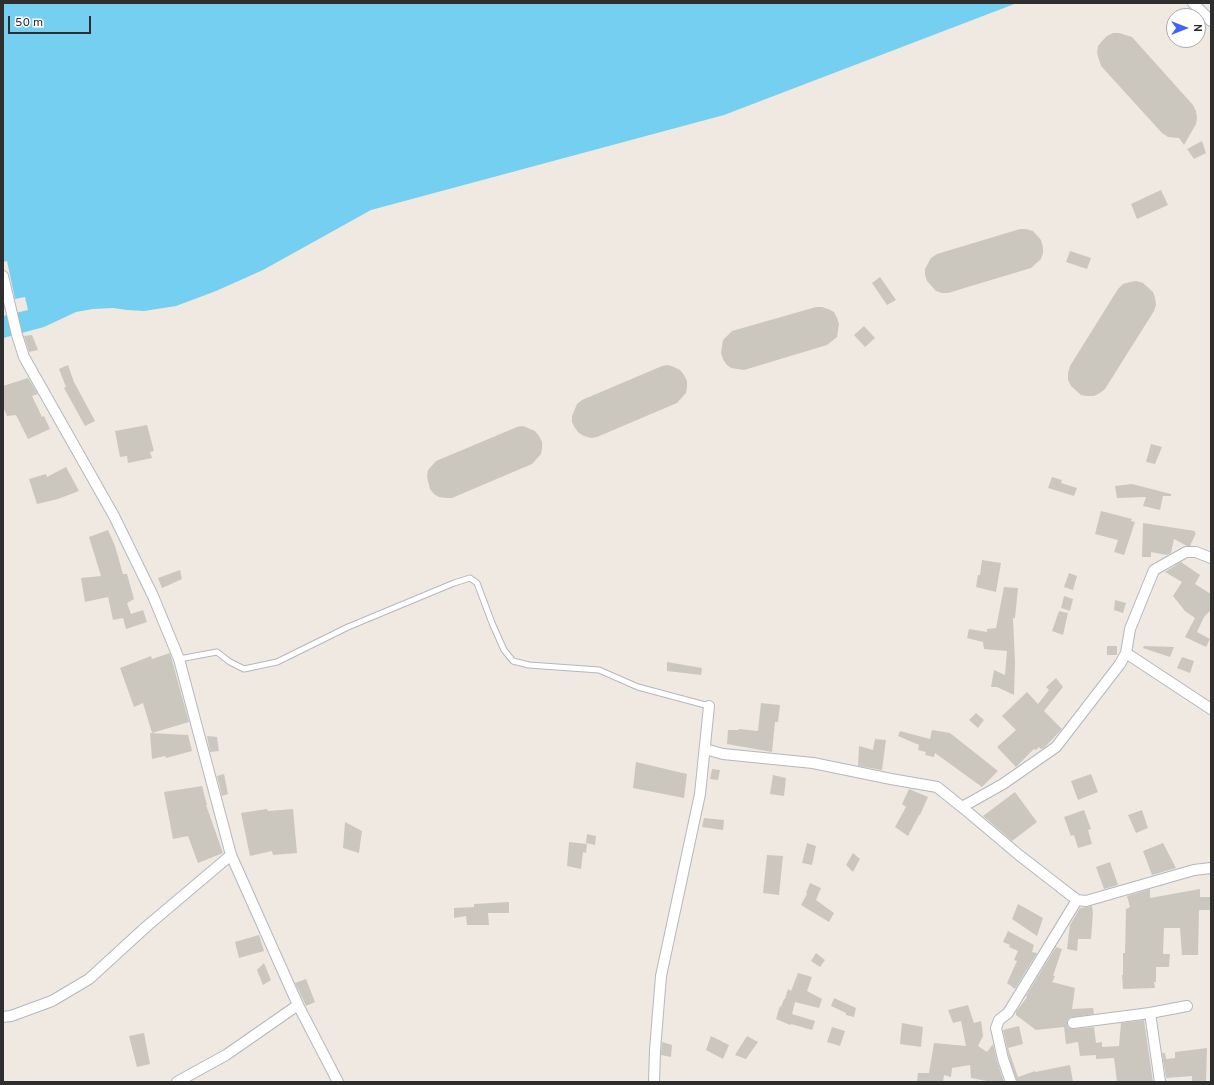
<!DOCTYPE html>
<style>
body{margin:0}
#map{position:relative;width:1214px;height:1085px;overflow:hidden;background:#efe9e1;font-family:Overpass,sans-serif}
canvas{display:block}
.frame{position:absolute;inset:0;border:4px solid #2e2e2e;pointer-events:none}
.north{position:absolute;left:1166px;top:8px;width:40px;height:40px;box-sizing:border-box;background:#fff;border:1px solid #ababab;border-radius:50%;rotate:90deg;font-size:11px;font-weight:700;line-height:16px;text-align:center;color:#2e2e2e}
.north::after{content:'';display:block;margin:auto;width:14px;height:18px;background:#4264fb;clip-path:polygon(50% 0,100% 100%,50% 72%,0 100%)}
.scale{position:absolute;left:8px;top:16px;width:83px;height:18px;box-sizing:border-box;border:2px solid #2e2e2e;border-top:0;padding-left:5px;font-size:12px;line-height:14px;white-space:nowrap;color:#2e2e2e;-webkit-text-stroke:3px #fff;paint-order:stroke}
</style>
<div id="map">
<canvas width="1214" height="1085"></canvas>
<div class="frame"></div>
<div class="north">N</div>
<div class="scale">50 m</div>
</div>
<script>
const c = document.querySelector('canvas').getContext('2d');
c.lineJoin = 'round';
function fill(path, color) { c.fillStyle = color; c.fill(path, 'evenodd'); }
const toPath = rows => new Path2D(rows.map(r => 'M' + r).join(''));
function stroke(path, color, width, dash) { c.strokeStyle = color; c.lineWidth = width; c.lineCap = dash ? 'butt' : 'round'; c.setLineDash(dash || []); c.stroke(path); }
const water = toPath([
 [3,3,1017,3,724,115,371,210,263,270,216,291,176,306,144,311,127,310,113,308,93,309,76,312,44,327,3,338]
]);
const pier = toPath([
 [7,261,15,299,25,297,28,310,3,316,3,262]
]);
const building = toPath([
 [1113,33,1119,33,1132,37,1193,105,1196,111,1197,118,1196,124,1184,145,1179,138,1168,137,1162,133,1101,66,1097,53,1098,46,1102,41,1107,36],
 [1202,141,1206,153,1194,159,1187,149],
 [1161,190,1168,205,1137,219,1131,204],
 [1020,229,1026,229,1033,231,1041,240,1043,247,1043,253,1041,259,1031,268,948,293,942,293,936,291,927,281,925,275,925,269,931,258,937,254],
 [1070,251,1091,258,1087,269,1066,262],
 [880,277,896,300,887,305,872,283],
 [1136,281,1143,283,1153,292,1155,298,1156,305,1154,311,1105,389,1100,393,1094,396,1087,396,1081,395,1071,386,1068,380,1068,373,1070,366,1118,289,1123,284,1130,282],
 [816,307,822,307,828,309,834,312,837,318,839,324,837,337,827,345,744,370,731,368,726,364,723,359,721,353,723,340,732,331],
 [864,326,875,338,865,347,854,335],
 [32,335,38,350,29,352,24,336],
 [68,365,74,382,95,421,85,426,64,388,66,387,59,369],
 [668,365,674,367,680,370,684,375,687,381,687,387,686,393,677,403,597,437,591,438,584,436,579,433,575,428,572,422,572,416,577,404,582,400,662,366],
 [28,378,38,394,32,396,42,417,44,416,50,429,28,439,16,415,7,416,3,407,3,386],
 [147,425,154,451,150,452,152,458,128,463,127,456,120,457,115,431],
 [523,426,535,431,539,436,542,442,542,448,541,454,532,464,452,498,446,498,439,497,434,494,430,489,427,477,428,470,436,461,517,427],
 [1151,444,1162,447,1155,464,1146,462],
 [66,467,79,491,58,499,37,504,29,479,46,474,47,477],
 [1052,477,1062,480,1061,483,1077,488,1074,496,1048,488],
 [1132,484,1171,494,1171,496,1163,496,1160,510,1143,506,1146,497,1117,498,1115,486],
 [1101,511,1132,519,1131,521,1135,522,1124,555,1114,552,1118,540,1095,534],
 [1143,523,1195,531,1195,533,1196,533,1190,546,1187,546,1174,539,1171,553,1167,555,1151,552,1151,557,1142,557],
 [108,530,115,546,123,574,127,574,134,599,127,603,131,614,143,610,147,622,126,629,123,618,113,620,108,597,85,602,81,578,101,576,89,537],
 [982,560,1001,563,996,592,976,587,978,575,980,575],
 [1181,562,1200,575,1195,584,1211,594,1211,610,1204,617,1197,632,1210,639,1206,647,1185,637,1195,618,1185,611,1173,596,1182,582,1165,572],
 [180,570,182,579,162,588,158,578],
 [1069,573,1077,576,1073,590,1064,587],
 [1004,587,1018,588,1015,618,1013,618,1015,663,1014,695,997,687,991,687,994,670,1005,675,1007,651,984,649,983,642,967,638,969,629,987,632,987,629,996,628],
 [1064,596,1073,599,1070,611,1061,608],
 [1115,600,1126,603,1123,613,1114,610],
 [1059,611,1068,613,1063,635,1052,631],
 [1107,646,1117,646,1117,655,1107,655],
 [1144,646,1174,647,1170,657,1143,648],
 [170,653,189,722,152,733,143,703,134,707,120,668,151,656,152,659],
 [1182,657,1194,661,1190,673,1177,668],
 [667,662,702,668,701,675,667,671],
 [1056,678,1063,687,1044,711,1062,729,1044,748,1041,749,1039,747,1036,750,1034,749,1016,767,997,747,1016,730,1002,716,1027,692,1038,704,1049,690,1046,687],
 [761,703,780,705,778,722,775,722,772,752,727,744,728,730,738,730,739,729,758,731],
 [976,713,984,720,978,728,969,720],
 [932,730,950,733,998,771,982,787,935,753,934,757,925,755,926,752,918,750,919,745,898,736,900,731,930,739],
 [150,733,188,735,192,751,166,758,165,756,152,759],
 [207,736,217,737,219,751,210,752],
 [875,739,886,740,882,770,858,766,859,746,873,750],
 [636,762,687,774,684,798,633,788],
 [712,769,720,770,718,780,710,779],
 [224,774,228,794,222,796,217,776],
 [1091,774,1098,792,1078,800,1071,781],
 [773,775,786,778,784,796,770,794],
 [202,786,207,805,206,805,223,853,198,863,188,836,173,839,164,792],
 [909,789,928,797,920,815,919,815,908,836,895,827,906,807,902,804],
 [1015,792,1037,822,1012,841,983,816],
 [267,809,268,811,293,809,297,853,273,855,272,851,250,856,241,813],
 [1084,810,1091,829,1088,830,1092,844,1078,848,1074,835,1071,836,1064,817],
 [1142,810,1148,828,1136,833,1128,815],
 [704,818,724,820,723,830,702,827],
 [345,822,362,831,359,853,343,848],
 [587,834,596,836,595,845,586,843],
 [569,842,587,844,586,853,583,852,581,869,567,866],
 [807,843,816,846,812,865,802,863],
 [1163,843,1176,868,1152,875,1143,851],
 [853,853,860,859,853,872,846,865],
 [767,855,783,856,779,895,763,893],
 [1110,862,1118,885,1104,889,1096,867],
 [810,883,821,888,816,900,834,913,829,922,801,905,807,894,806,893],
 [1150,889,1150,898,1200,889,1200,897,1210,897,1210,910,1199,910,1198,955,1182,955,1180,928,1164,928,1163,954,1170,954,1169,967,1156,967,1156,982,1154,982,1155,988,1123,989,1122,975,1123,975,1123,953,1125,953,1126,909,1130,907,1127,896],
 [509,902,509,913,488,913,489,925,467,925,466,916,454,918,454,908,474,907,474,904],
 [1018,904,1043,918,1037,936,1012,919],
 [1092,906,1093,913,1091,939,1078,939,1077,951,1067,949,1070,925,1080,908],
 [1008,931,1034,945,1032,952,1037,953,1015,989,1007,983,1017,961,1014,960,1018,951,1009,947,1010,945,1003,942],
 [259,935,264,951,239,958,235,942],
 [1056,947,1062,949,1053,976,1055,976,1052,982,1075,988,1072,1009,1093,1008,1094,1014,1069,1018,1067,1021,1068,1027,1073,1029,1094,1027,1096,1043,1102,1042,1102,1047,1119,1046,1121,1023,1144,1020,1153,1082,1117,1082,1114,1058,1096,1059,1096,1055,1080,1056,1078,1042,1066,1044,1064,1027,1036,1030,1016,1015,1016,1012,1027,997,1026,996],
 [816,953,825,960,820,967,811,961],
 [264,963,271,980,263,985,257,970],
 [798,973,812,977,807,991,822,999,819,1008,795,1002,792,1014,815,1021,812,1030,791,1024,790,1025,776,1019,780,1006,781,1007,784,999,785,999,788,989,791,991],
 [306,979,315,1002,306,1006,295,983],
 [834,998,856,1008,854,1017,846,1015,846,1013,831,1006],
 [968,1005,974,1023,981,1021,983,1036,978,1046,987,1052,993,1044,997,1061,1004,1082,992,1082,971,1078,970,1065,952,1068,951,1077,944,1075,943,1082,917,1082,918,1073,929,1073,934,1043,966,1046,961,1021,953,1023,948,1010],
 [902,1023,923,1027,921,1047,900,1044],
 [1019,1026,1023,1044,1008,1048,1018,1077,1035,1071,1035,1072,1070,1065,1073,1082,1017,1082,1009,1057,1003,1030],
 [832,1027,845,1031,840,1046,827,1042],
 [144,1033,150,1064,137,1067,129,1036],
 [711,1036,729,1045,723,1059,706,1050],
 [747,1036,758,1042,746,1059,735,1055],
 [662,1042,672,1045,671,1057,661,1055],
 [1207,1048,1206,1082,1192,1082,1192,1076,1166,1078,1162,1053,1165,1053,1166,1059,1175,1058,1175,1052]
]);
const lane = toPath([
 [179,659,217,652,230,662,244,669,277,662,348,627,454,583,470,578,477,583,492,623,504,650,513,661,529,665,599,670,638,687,709,706]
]);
const street = toPath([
 [1193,3,1211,21],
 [3,276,17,335,24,357,114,516,153,596,179,659,231,855,298,1005,338,1082],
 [1126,653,1211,709],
 [705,749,723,754,813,763,891,779,937,787,962,807],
 [1077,900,1019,855,962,807,1003,784,1056,747,1120,664,1126,653,1130,629,1154,570,1186,552,1196,552,1211,558],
 [1150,1013,1187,1006],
 [3,1017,11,1016,52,1001,89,979,147,926,231,855],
 [1073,1023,1150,1013,1160,1082],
 [177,1082,226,1055,298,1005],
 [654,1082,655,1050,661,976,700,794,709,706],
 [1011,1082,1003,1059,996,1028,999,1020,1008,1013,1077,900,1086,901,1194,870,1211,868]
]);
fill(water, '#75cff0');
fill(pier, '#efe9e1');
fill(building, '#cbc7bf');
stroke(lane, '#b4b7c1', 7);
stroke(street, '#b4b7c1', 12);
stroke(lane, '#fff', 5);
stroke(street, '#fff', 10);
</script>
